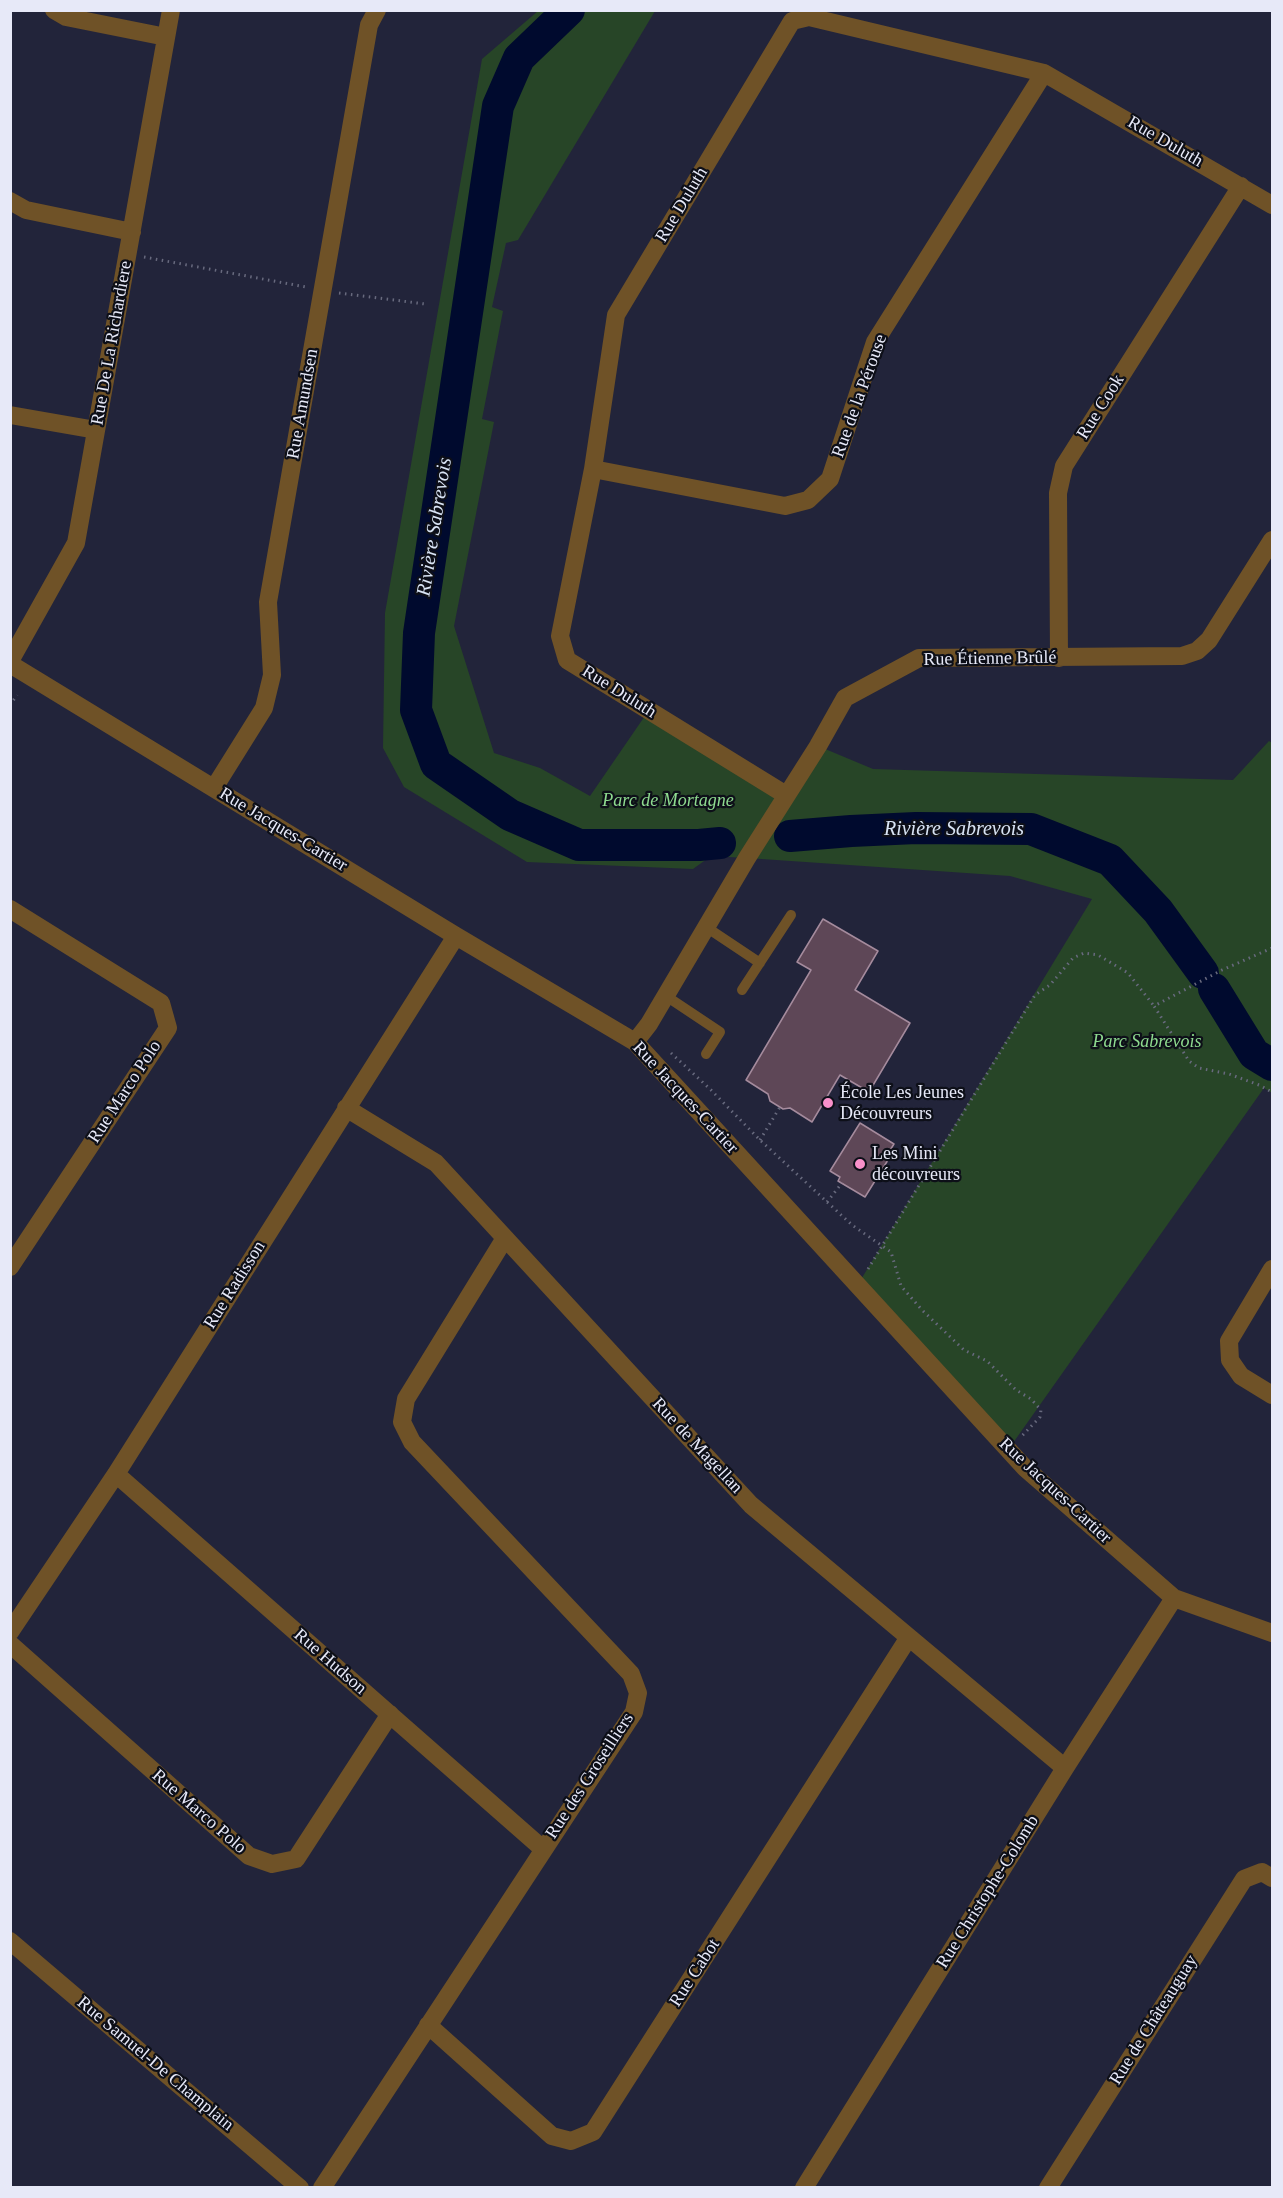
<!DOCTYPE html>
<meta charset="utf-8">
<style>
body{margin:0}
#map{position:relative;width:1283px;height:2198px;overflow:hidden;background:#22243a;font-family:Georgia,serif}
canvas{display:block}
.frame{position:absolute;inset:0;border:12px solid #e7e9f8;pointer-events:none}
</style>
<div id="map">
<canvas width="1283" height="2198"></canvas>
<div class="frame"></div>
</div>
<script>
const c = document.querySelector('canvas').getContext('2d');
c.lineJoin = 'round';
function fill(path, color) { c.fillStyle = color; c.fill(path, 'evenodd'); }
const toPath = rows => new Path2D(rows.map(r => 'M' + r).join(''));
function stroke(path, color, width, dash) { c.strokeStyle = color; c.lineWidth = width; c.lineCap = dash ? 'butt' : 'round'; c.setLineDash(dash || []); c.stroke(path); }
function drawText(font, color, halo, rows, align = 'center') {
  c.font = font + ' Georgia,serif'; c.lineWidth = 4.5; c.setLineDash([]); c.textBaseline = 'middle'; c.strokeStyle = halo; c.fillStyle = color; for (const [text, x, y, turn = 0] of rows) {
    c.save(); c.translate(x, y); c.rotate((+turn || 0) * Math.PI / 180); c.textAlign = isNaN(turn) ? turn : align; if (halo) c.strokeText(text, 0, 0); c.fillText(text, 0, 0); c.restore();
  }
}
const green = toPath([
 [538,11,655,11,518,240,506,243,492,307,503,311,482,419,494,422,454,626,494,753,540,768,590,796,649,710,786,794,818,746,873,769,1233,780,1269,741,1272,743,1272,1093,1264,1088,1008,1450,857,1286,1092,899,1010,876,747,858,711,856,693,869,527,862,404,787,383,748,385,613,482,59]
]);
const river = toPath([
 [569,10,519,58,498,106,419,633,416,710,436,764,510,815,579,845,699,845,720,843],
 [790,836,851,831,916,828,1031,829,1110,860,1158,911,1203,973],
 [1214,989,1254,1054,1272,1065]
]);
const building = toPath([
 [823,919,878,951,855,990,910,1023,869,1092,840,1075,812,1122,790,1108,783,1109,770,1101,768,1094,746,1080,811,970,797,962,823,919],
 [860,1123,894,1144,885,1158,888,1160,865,1197,838,1181,840,1177,830,1171,860,1123]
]);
const path = toPath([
 [144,257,306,287],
 [339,293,425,304],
 [10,705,17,695],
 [1272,948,1222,970,1154,1006,1189,1061,1199,1068,1229,1074,1259,1085,1272,1092],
 [671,1053,710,1089,760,1140,852,1225,891,1252,901,1286,922,1310,964,1350,987,1361,1016,1390,1031,1399,1041,1410,1040,1417,1020,1438],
 [760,1140,780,1107],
 [827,1202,842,1183],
 [868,1269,1035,995,1050,985,1073,958,1084,953,1098,955,1128,973,1154,1006]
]);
const service = toPath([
 [706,927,760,963],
 [742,990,791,915],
 [666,996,720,1032,706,1054]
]);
const minor = toPath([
 [54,10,66,17,166,37],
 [10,201,26,210,132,232],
 [10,415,96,430],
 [593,469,785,506,808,500,830,479,875,342,1044,73],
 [1059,658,1058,493,1064,466,1241,186],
 [10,661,76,543,171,10],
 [10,664,456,936,635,1042,1025,1468,1174,1598,1272,1633],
 [214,788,264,708,272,675,268,602,369,25,377,10],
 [786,795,567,660,560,636,593,469,616,315,792,21,809,17,1044,73,1272,205],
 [10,909,161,1003,168,1028,10,1267],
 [635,1042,649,1024,747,858,818,746,845,698,919,658,1182,656,1197,651,1209,640,1272,540],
 [346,1108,436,1163,751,1505,1065,1768],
 [1272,1269,1229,1341,1230,1360,1241,1376,1272,1395],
 [116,1474,543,1849],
 [10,1632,116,1474,456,936],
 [10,1644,249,1856,272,1864,296,1859,390,1714],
 [10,1941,300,2188],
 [428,2025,552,2136,571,2141,593,2132,909,1637],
 [322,2188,634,1712,638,1693,631,1674,412,1442,402,1422,406,1399,505,1238],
 [804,2188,1065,1768,1174,1598],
 [1048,2188,1244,1879,1262,1872,1272,1878]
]);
const markers = [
 [828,1103,6,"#f990ca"],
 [860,1164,6,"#f990ca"]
];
const streetNames = [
 ["Rue Duluth",1165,142,30],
 ["Rue Duluth",682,205,-59],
 ["Rue De La Richardiere",112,343,-80],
 ["Rue de la Pérouse",860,396,-70],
 ["Rue Amundsen",303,404,-80],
 ["Rue Cook",1101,407,-58],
 ["Rue Étienne Brûlé",990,659,-1],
 ["Rue Duluth",619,692,32],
 ["Rue Jacques-Cartier",283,830,31],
 ["Rue Marco Polo",125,1092,-57],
 ["Rue Jacques-Cartier",685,1098,47],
 ["Rue Radisson",235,1285,-58],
 ["Rue de Magellan",697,1446,47],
 ["Rue Jacques-Cartier",1055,1491,43],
 ["Rue Hudson",330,1662,41],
 ["Rue des Groseilliers",590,1776,-57],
 ["Rue Marco Polo",199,1812,41],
 ["Rue Christophe-Colomb",988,1892,-58],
 ["Rue Cabot",695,1973,-57],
 ["Rue de Châteauguay",1154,2020,-58],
 ["Rue Samuel-De Champlain",155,2064,40]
];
const parkNames = [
 ["Parc de Mortagne",668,801],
 ["Parc Sabrevois",1147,1042]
];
const poiNames = [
 ["École Les Jeunes",840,1093],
 ["Découvreurs",840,1114],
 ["Les Mini",872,1154],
 ["découvreurs",872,1175]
];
const waterNames = [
 ["Rivière Sabrevois",435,527,-81],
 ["Rivière Sabrevois",954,830]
];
fill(green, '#274527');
stroke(river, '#000a2e', 32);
fill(building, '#5e4757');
stroke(building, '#a58b9d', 1.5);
stroke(path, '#686a7e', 3, [1.5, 4.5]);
stroke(service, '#6f5227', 10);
stroke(minor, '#6f5227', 18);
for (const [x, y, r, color] of markers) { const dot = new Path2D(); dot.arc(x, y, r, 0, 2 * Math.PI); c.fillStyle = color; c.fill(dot); stroke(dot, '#0d0f18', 2); }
drawText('18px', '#e7e9f8', '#0d0f18', streetNames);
drawText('italic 18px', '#8eda8f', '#0d0f18', parkNames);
drawText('18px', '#e7e9f8', '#0d0f18', poiNames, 'left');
drawText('italic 20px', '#d9e4f5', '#0d0f18', waterNames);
</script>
